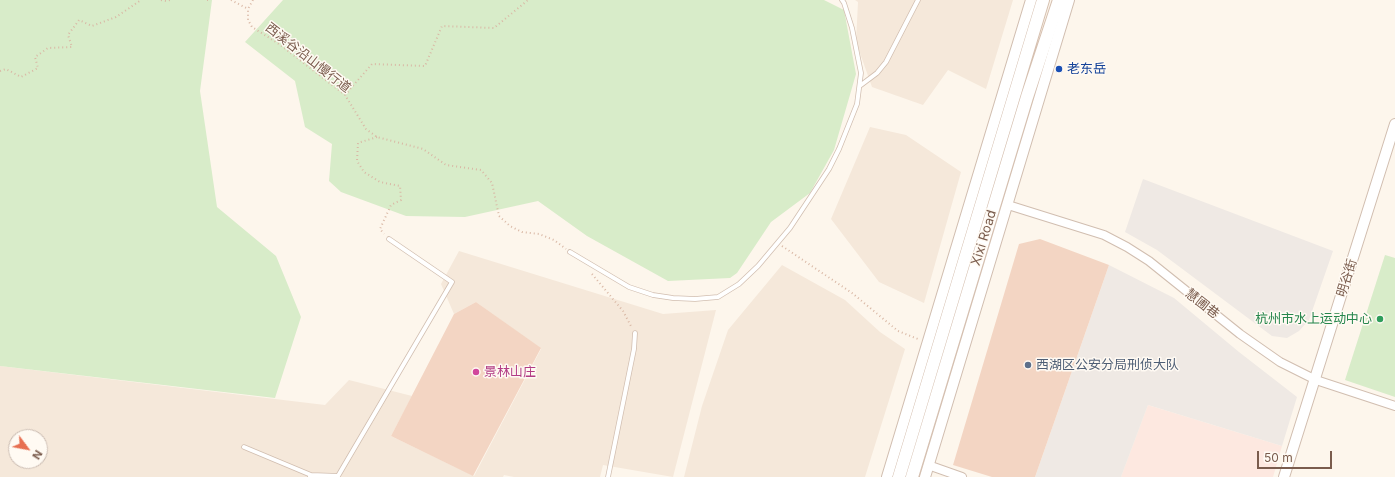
<!DOCTYPE html>
<meta charset="utf-8">
<style>
body{margin:0}
#map{position:relative;width:1395px;height:477px;overflow:hidden;background:#fdf6ec;font-family:Inter,sans-serif}
canvas{display:block}
.north{position:absolute;left:8px;top:429px;width:40px;height:40px;box-sizing:border-box;background:#fffaf3;border:1px solid #cabbb1;border-radius:50%;rotate:122deg;font-size:11px;font-weight:700;line-height:16px;text-align:center;color:#7a5c4d}
.north::after{content:'';display:block;margin:auto;width:14px;height:18px;background:#e76f51;clip-path:polygon(50% 0,100% 100%,50% 72%,0 100%)}
.scale{position:absolute;left:1257px;top:451px;width:75px;height:18px;box-sizing:border-box;border:2px solid #7a5c4d;border-top:0;padding-left:5px;font-size:12px;line-height:14px;white-space:nowrap;color:#7a5c4d;-webkit-text-stroke:3px #fffaf3;paint-order:stroke}
</style>
<div id="map">
<canvas width="1395" height="477"></canvas>
<div class="north">N</div>
<div class="scale">50 m</div>
</div>
<script>
const c = document.querySelector('canvas').getContext('2d');
c.lineJoin = 'round';
function fill(path, color) { c.fillStyle = color; c.fill(path, 'evenodd'); }
const toPath = rows => new Path2D(rows.map(r => 'M' + r).join(''));
function stroke(path, color, width, dash) { c.strokeStyle = color; c.lineWidth = width; c.lineCap = dash ? 'butt' : 'round'; c.setLineDash(dash || []); c.stroke(path); }
function drawText(font, color, halo, rows, align = 'center') {
  c.font = font + ' Inter,"Noto Sans SC",sans-serif'; c.lineWidth = 3; c.setLineDash([]); c.textBaseline = 'middle'; c.strokeStyle = halo; c.fillStyle = color; for (const [text, x, y, turn = 0] of rows) {
    c.save(); c.translate(x, y); c.rotate((+turn || 0) * Math.PI / 180); c.textAlign = isNaN(turn) ? turn : align; if (halo) c.strokeText(text, 0, 0); c.fillText(text, 0, 0); c.restore();
  }
}
const residential = toPath([
 [855,0,1013,0,986,89,948,70,923,105,872,87,856,42,858,2],
 [870,127,906,135,961,172,924,303,879,282,831,219],
 [459,251,663,314,716,310,673,477,603,465,600,477,514,477,504,475,503,477,0,477,0,366,325,405,349,380,412,396,391,436,474,476,541,349,476,302,454,314,441,284],
 [16,437,40,437,40,461,16,461],
 [782,265,845,300,880,332,905,349,865,477,684,477,702,406,728,330]
]);
const commercial = toPath([
 [1148,405,1282,446,1273,477,1121,477]
]);
const industrial = toPath([
 [1143,179,1333,251,1309,320,1299,331,1287,338,1272,336,1157,250,1125,232],
 [1109,265,1174,298,1239,352,1297,397,1282,446,1148,405,1121,477,1035,477]
]);
const green = toPath([
 [0,0,212,0,200,91,217,207,276,256,301,317,275,398,0,366],
 [283,0,824,0,844,10,856,74,834,150,810,193,771,222,737,273,730,278,668,281,587,236,538,201,465,217,406,216,341,192,329,181,332,144,305,127,295,81,245,42],
 [1385,255,1395,258,1395,397,1345,380]
]);
const building = toPath([
 [1040,239,1109,265,1035,477,992,477,953,465,1019,244],
 [476,302,541,348,473,476,391,436,454,314]
]);
const path = toPath([
 [161,0,166,1,170,0],
 [207,0,210,0],
 [231,0,248,9],
 [253,0,248,9,248,20,252,27,279,44,345,95,366,129,377,137,423,149,446,165,481,170,492,183,499,216,510,226,522,232,539,234,554,240,566,249],
 [0,71,6,69,21,77,38,68,35,57,48,48,72,47,68,35,79,20,92,26,116,17,141,0],
 [345,95,372,64,425,66,442,26,494,28,528,0],
 [377,137,358,143,357,161,364,172,380,182,400,186,401,200,391,205,380,229,384,234],
 [782,246,852,293,898,331,918,339],
 [592,274,623,311,632,328]
]);
const service = toPath([
 [861,85,877,73,886,62,918,0],
 [570,252,629,287,653,295,673,298,695,299,718,297,739,284,758,266,790,228,829,169,839,149,857,104,861,73,852,28,844,3,842,0],
 [244,447,311,475],
 [310,477,311,475,338,476,452,282,389,239],
 [608,477,634,349,635,333]
]);
const minor = toPath([
 [1008,205,1104,235,1127,247,1149,261,1240,334,1280,362,1316,380,1395,406],
 [928,465,962,477]
]);
const tertiary = toPath([
 [887,477,1031,0],
 [925,477,1069,0],
 [1284,477,1395,124]
]);
const secondary = toPath([
 [899,477,1043,0],
 [912,477,1027,97,1059,0]
]);
const markers = [
 [1059,69,4,"#1a4fb4"],
 [1380,319,4,"#2e9e5b"],
 [1028,365,4,"#5c6f8a"],
 [476,372,4,"#d1479c"]
];
const streetNames = [
 ["西溪谷沿山慢行道",308,58,38],
 ["Xixi Road",984,238,-73],
 ["明谷街",1347,278,-73],
 ["慧圃巷",1202,304,38]
];
const transitNames = [
 ["老东岳",1067,69]
];
const leisureNames = [
 ["杭州市水上运动中心",1372,319]
];
const serviceNames = [
 ["西湖区公安分局刑侦大队",1036,365]
];
const hotelNames = [
 ["景林山庄",484,372]
];
fill(residential, '#f5e8da');
fill(commercial, '#fde8e0');
fill(industrial, '#efe9e4');
fill(green, '#d8ecc9');
fill(building, '#f3d5c3');
stroke(service, '#d1beb0', 5.5);
stroke(minor, '#d1beb0', 10);
stroke(tertiary, '#d1beb0', 12);
stroke(secondary, '#d6c0b0', 14);
stroke(path, '#d9b8a5', 2, [1, 3]);
stroke(service, '#fff', 4);
stroke(minor, '#fff', 8);
stroke(tertiary, '#fff', 10);
stroke(secondary, '#fff', 12);
for (const [x, y, r, color] of markers) { const dot = new Path2D(); dot.arc(x, y, r, 0, 2 * Math.PI); c.fillStyle = color; c.fill(dot); stroke(dot, '#fffaf3', 1.5); }
drawText('13px', '#7a5c4d', '#fffaf3', streetNames);
drawText('13px', '#164399', '#fffaf3', transitNames, 'left');
drawText('13px', '#27864d', '#fffaf3', leisureNames, 'right');
drawText('13px', '#4e5e75', '#fffaf3', serviceNames, 'left');
drawText('13px', '#b23c85', '#fffaf3', hotelNames, 'left');
</script>
